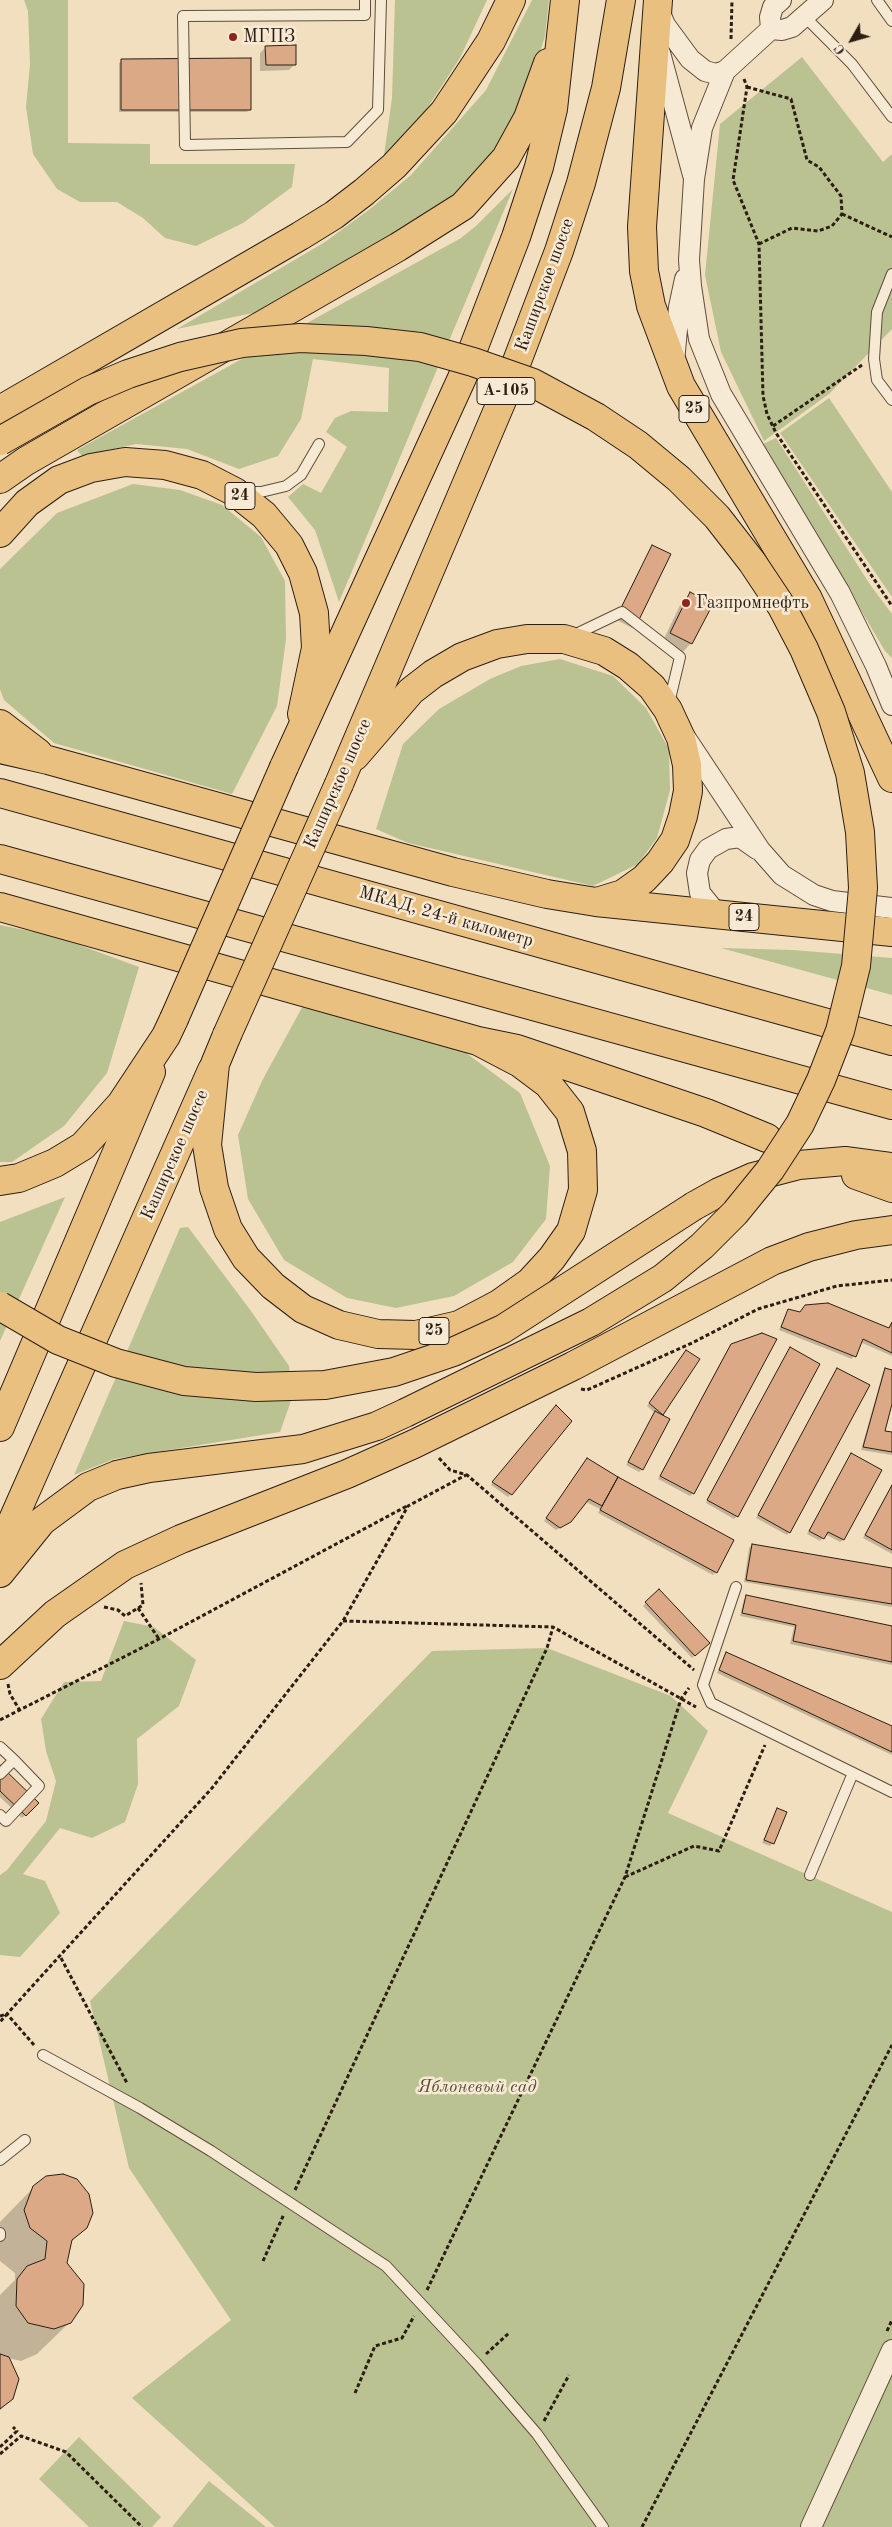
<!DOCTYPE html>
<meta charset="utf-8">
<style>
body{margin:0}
#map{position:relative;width:892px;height:2527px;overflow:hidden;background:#f2dfbf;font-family:"Old Standard TT",serif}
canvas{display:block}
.north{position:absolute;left:827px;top:15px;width:50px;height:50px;-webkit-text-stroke:4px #f7ead5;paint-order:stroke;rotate:232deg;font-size:14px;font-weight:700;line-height:20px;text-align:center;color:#2d1e13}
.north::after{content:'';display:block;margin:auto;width:18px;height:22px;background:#2d1e13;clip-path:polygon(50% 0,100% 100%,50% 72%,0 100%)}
</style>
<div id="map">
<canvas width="892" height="2527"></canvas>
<div class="north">С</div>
</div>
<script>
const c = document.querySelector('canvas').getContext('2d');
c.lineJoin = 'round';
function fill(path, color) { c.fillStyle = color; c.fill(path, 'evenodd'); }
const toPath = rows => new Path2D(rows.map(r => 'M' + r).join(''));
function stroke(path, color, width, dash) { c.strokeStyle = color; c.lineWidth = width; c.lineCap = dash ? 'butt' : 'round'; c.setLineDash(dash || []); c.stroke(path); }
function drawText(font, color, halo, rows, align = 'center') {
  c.font = font + ' "Old Standard TT",serif'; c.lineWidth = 5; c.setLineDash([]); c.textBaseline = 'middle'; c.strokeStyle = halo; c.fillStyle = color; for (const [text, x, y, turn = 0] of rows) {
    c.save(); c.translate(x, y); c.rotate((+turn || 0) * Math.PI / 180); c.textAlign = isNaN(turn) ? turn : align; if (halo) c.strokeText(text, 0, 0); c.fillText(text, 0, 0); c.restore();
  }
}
const green = toPath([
 [24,0,68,0,68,143,150,144,150,164,295,164,292,187,243,223,196,246,165,238,143,218,117,202,80,202,57,189,33,154,26,107,30,64,28,11],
 [395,0,487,0,460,58,426,110,384,155,392,98],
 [532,0,549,0,545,36,530,85,500,145,456,194,441,206,267,310,177,329,325,242,370,209,411,175,486,90],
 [802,57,883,162,892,154,892,329,829,394,764,441,721,352,705,275,720,124],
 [513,189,339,602,315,530,288,497,303,484,321,493,347,447,326,432,335,418,351,411,388,412,389,368,313,359,301,419,278,456,239,469,187,449,136,444,82,456,77,450,461,238,477,225],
 [829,398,892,492,892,597,780,433],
 [776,438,871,586,892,614,892,658,885,651,763,444],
 [133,484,180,490,222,505,261,537,285,581,286,639,277,706,232,794,54,743,4,700,0,689,0,569,57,513],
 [560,659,613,676,646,708,669,749,670,790,657,838,638,864,593,886,408,843,376,829,403,744,439,709,490,679,521,666],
 [0,925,55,936,139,967,107,1073,64,1126,12,1162,0,1162],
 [721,948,793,950,892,958,892,995],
 [305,1002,458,1047,520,1093,550,1166,546,1219,513,1262,454,1296,396,1308,347,1298,284,1260,248,1199,238,1135,263,1079],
 [65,1197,0,1341,0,1222],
 [188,1227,251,1311,289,1366,292,1398,280,1432,114,1459,74,1475,180,1228],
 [124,1621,154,1627,196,1660,179,1706,137,1739,138,1784,125,1822,92,1838,60,1828,23,1874,45,1881,60,1913,20,1957,0,1955,0,1875,7,1870,46,1821,56,1781,46,1751,41,1719,64,1682,101,1681],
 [547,1648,671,1696,708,1731,668,1813,892,1912,892,2527,275,2527,132,2398,231,2320,129,2168,90,2001,432,1651],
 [79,2437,161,2517,152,2527,89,2527,39,2479],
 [209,2481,266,2527,172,2527]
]);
const shadow = toPath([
 [266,47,295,64,289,70,260,71,260,53],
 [122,60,250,110,247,112,119,112,119,63],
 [652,547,635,625,632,628,615,619],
 [691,594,691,643,682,653,662,643,681,603],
 [788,1310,888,1329,892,1322,892,1356,860,1342,852,1359,779,1330],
 [728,1349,693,1493,690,1496,658,1479],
 [790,1349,737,1516,734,1519,706,1503],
 [684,1354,642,1469,639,1472,626,1465,655,1413,647,1406],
 [837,1369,789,1532,787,1535,756,1518],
 [885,1369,892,1371,892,1398,884,1432,892,1433,892,1455,861,1450,883,1372],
 [553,1409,511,1494,508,1497,491,1485],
 [851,1454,880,1470,843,1540,840,1542,825,1534,820,1541,807,1534],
 [588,1460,733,1541,716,1572,713,1575,598,1513,600,1509,586,1502,567,1524,556,1530,544,1521],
 [892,1485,892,1554,863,1538],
 [752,1545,892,1569,892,1607,744,1582,749,1548],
 [659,1591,708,1643,692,1658,643,1606],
 [747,1597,892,1627,892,1665,790,1644,794,1627,740,1616,744,1599],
 [726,1654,892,1728,892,1755,717,1673],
 [0,1767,37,1803,22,1818,0,1797],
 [777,1810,773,1843,770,1846,762,1843],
 [34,2187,86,2227,71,2242,66,2263,70,2322,37,2354,21,2361,8,2358,12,2398,0,2410,0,2295,15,2280,15,2273,0,2261,0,2222]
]);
const building = toPath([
 [296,45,296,65,266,65,265,46,296,45],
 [251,58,251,110,121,110,121,59,251,58],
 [652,545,671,554,636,626,617,616,652,545],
 [690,592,713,604,692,644,670,633,690,592],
 [828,1303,889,1328,892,1322,892,1353,863,1339,856,1357,781,1327,788,1309,800,1312,805,1305,828,1303],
 [762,1333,777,1339,694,1494,660,1476,731,1344,762,1333],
 [790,1347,820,1364,738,1517,707,1500,790,1347],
 [686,1350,700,1359,663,1415,649,1403,686,1350],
 [837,1368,870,1385,790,1533,758,1515,837,1368],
 [885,1368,892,1370,892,1404,885,1431,892,1432,892,1452,863,1447,885,1368],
 [556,1405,572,1421,512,1495,492,1482,556,1405],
 [655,1411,670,1419,643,1470,628,1462,655,1411],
 [851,1453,882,1470,844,1540,828,1532,824,1539,809,1531,851,1453],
 [587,1458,618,1477,602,1506,589,1499,571,1522,560,1528,546,1518,587,1458],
 [618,1477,734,1540,717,1573,600,1510,618,1477],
 [892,1485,892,1550,865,1535,892,1485],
 [752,1544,892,1568,892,1604,746,1580,752,1544],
 [659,1589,710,1643,695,1656,645,1602,659,1589],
 [746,1595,892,1626,892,1662,793,1641,796,1625,742,1613,746,1595],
 [726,1652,892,1726,892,1752,719,1670,726,1652],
 [0,1765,39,1803,26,1816,0,1791,0,1765],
 [777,1808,787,1812,774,1844,764,1840,777,1808],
 [63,2174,77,2179,89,2194,93,2213,87,2228,72,2240,67,2263,84,2284,83,2305,71,2323,54,2329,28,2323,16,2306,17,2279,27,2266,45,2259,47,2241,30,2228,24,2210,33,2186,46,2176,63,2174],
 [0,2354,9,2357,19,2379,13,2399,0,2409,0,2354]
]);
const path = toPath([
 [731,39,732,0],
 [744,79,747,87,733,180,759,244,763,396,767,414,776,433,892,606],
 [747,87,791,99,807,160,819,167,841,196,842,214,832,226,818,231,792,228,759,244],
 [842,214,892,237],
 [773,426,862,365],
 [581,1389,587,1390,692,1343,758,1309,837,1286,892,1280],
 [439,1458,450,1470,467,1475,694,1670],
 [104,1607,118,1610,125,1616,143,1605,141,1583],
 [138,1608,159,1639],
 [343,1621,553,1627,696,1707],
 [8,1684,10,1694,19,1709],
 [0,1720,159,1639,407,1506],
 [625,1877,694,1846,719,1851,765,1745],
 [61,1958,127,2083],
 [0,2016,7,2014,0,2022],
 [34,2045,7,2014,212,1788,343,1621,408,1506,466,1475],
 [295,2190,547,1648,553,1627],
 [263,2261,284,2214],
 [427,2290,625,1877,681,1699,689,1688],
 [887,2331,892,2320],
 [486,2354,509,2333],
 [355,2393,375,2346,402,2338,414,2316],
 [544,2421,569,2375],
 [0,2447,17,2431,13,2427],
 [0,2454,21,2436,66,2452,142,2527],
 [642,2527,892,2045]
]);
const service = toPath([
 [365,0,365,15,183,16,185,145,347,142,378,110,381,0],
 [877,0,892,21],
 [804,16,852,64,892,117],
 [892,274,877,312,874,359,877,380,892,400],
 [243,492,261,492,286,486,301,475,319,444],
 [572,636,622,612,680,657,669,703],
 [736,1587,703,1685,711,1703,892,1792],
 [0,1747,14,1760,0,1774],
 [0,1815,6,1821,39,1786,14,1760],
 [810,1875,853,1773],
 [43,2055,140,2108,211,2151,386,2266,476,2363,537,2434,603,2527],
 [0,2160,25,2140],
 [0,2233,0,2236]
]);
const minor = toPath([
 [823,0,792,27,782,30,771,29,725,71,702,128,694,179,689,260,691,286,699,339,721,394,840,593,876,666,892,705],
 [658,8,665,25,690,59,705,71,716,74,725,71],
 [771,29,770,17,773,7,781,0],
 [660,53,693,175],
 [674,362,679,307,685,279],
 [685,737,760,850,782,875,814,895,832,901,892,908],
 [726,915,713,909,700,893,697,873,700,860,708,849,726,839,740,837,757,849],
 [811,2527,892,2350]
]);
const primary = toPath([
 [0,533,27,503,59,480,91,468,125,462,165,465,202,475,235,492,264,515,289,545,303,573,314,613,316,648,302,714],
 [0,724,38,753],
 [0,749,48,760,453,872,547,894,596,902,892,932],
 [355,756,411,691,433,674,462,657,497,644,527,639,564,639,604,651,628,666,652,687,668,710,681,738,687,765,688,791,683,816,675,840,660,862,644,879,623,894,600,901],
 [0,1427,151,1072],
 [0,1549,212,1070],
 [0,1573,42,1521,88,1487,117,1475,149,1468,303,1449,377,1426,405,1413],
 [0,1665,55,1614,125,1565,181,1539,347,1474,414,1444,573,1366,772,1261,809,1247,856,1235,892,1230]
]);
const trunk = toPath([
 [658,0,642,227,644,271,651,306,681,386,808,599,892,778],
 [0,410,300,236,334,215,364,192,394,166,444,112,491,41,511,0],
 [0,479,26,461,398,247,463,206,506,158,528,118,548,63],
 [284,767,462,378,516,237,539,167,553,109,565,0],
 [339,784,503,398,559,251,581,183,606,88,621,0],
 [0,793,892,1041],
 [0,859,892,1105],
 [0,907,478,1041,517,1049,706,1113,767,1138],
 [227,1035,215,1064,207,1145,214,1188,228,1229,246,1258,273,1286,303,1309,339,1325,378,1334,416,1335,459,1325,499,1304,530,1282,552,1258,571,1231,583,1190,582,1151,570,1112,548,1084,520,1063,478,1041],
 [856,1175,892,1188],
 [0,1181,19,1178,55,1163,83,1146,121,1104,166,1036,174,1019],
 [694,1206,719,1192,753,1177,799,1165,845,1161,892,1167]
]);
const primaryBridge = toPath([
 [0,441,88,391,128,374,180,357,242,343,300,338,366,341,420,347,473,362,533,383,596,417,638,445,679,479,717,517,752,562,782,607,804,649,831,712,850,773,860,832,863,888,856,966,840,1031,821,1080,800,1124,770,1170,735,1213,702,1246,663,1278,591,1322,405,1413]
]);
const trunkBridge = toPath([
 [174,1019,284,767],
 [227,1035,339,784],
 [0,1306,58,1340,116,1363,184,1381,256,1387,325,1385,394,1372,453,1352,503,1329,694,1206]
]);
const markers = [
 [233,37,5,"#8f2418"],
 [686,603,5,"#8f2418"]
];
const shields = [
 [506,391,58],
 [694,409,30],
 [240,496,30],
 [744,917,30],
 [434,1331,30]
];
const shieldNames = [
 ["А-105",506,391],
 ["25",694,409],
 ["24",240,496],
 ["24",744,917],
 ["25",434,1331]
];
const poiNames = [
 ["МГПЗ",243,37],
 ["Газпромнефть",696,603]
];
const streetNames = [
 ["Каширское шоссе",545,285,-70],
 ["Каширское шоссе",338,784,-66],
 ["МКАД, 24-й километр",446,917,16],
 ["Каширское шоссе",175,1155,-66]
];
const parkNames = [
 ["Яблоневый сад",477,2087]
];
fill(green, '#bac292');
fill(shadow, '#0003');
fill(building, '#dba985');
stroke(building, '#2d1e13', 1);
stroke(service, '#5e4e3e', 12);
stroke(minor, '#5e4e3e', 22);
stroke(primary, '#2d1e13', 30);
stroke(trunk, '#2d1e13', 30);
stroke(path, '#2d1e13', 3, [4, 2.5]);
stroke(service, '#f7ead5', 10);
stroke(minor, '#f7ead5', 20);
stroke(primary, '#e9c080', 28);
stroke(trunk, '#e9c080', 28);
stroke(primaryBridge, '#2d1e13', 30, []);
stroke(trunkBridge, '#2d1e13', 30, []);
stroke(primaryBridge, '#e9c080', 28);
stroke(trunkBridge, '#e9c080', 28);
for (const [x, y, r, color] of markers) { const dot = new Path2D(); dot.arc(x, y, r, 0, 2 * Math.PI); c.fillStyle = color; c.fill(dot); stroke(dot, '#f7ead5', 2); }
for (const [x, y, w] of shields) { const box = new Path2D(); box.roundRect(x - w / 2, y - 13.5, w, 27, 4); c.fillStyle = '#f7ead5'; c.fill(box); stroke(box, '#2d1e13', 1); }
drawText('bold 16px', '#2d1e13', null, shieldNames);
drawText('18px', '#2d1e13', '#f7ead5', poiNames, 'left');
drawText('18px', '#2d1e13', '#f7ead5', streetNames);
drawText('italic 18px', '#574f39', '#f7ead5', parkNames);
</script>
